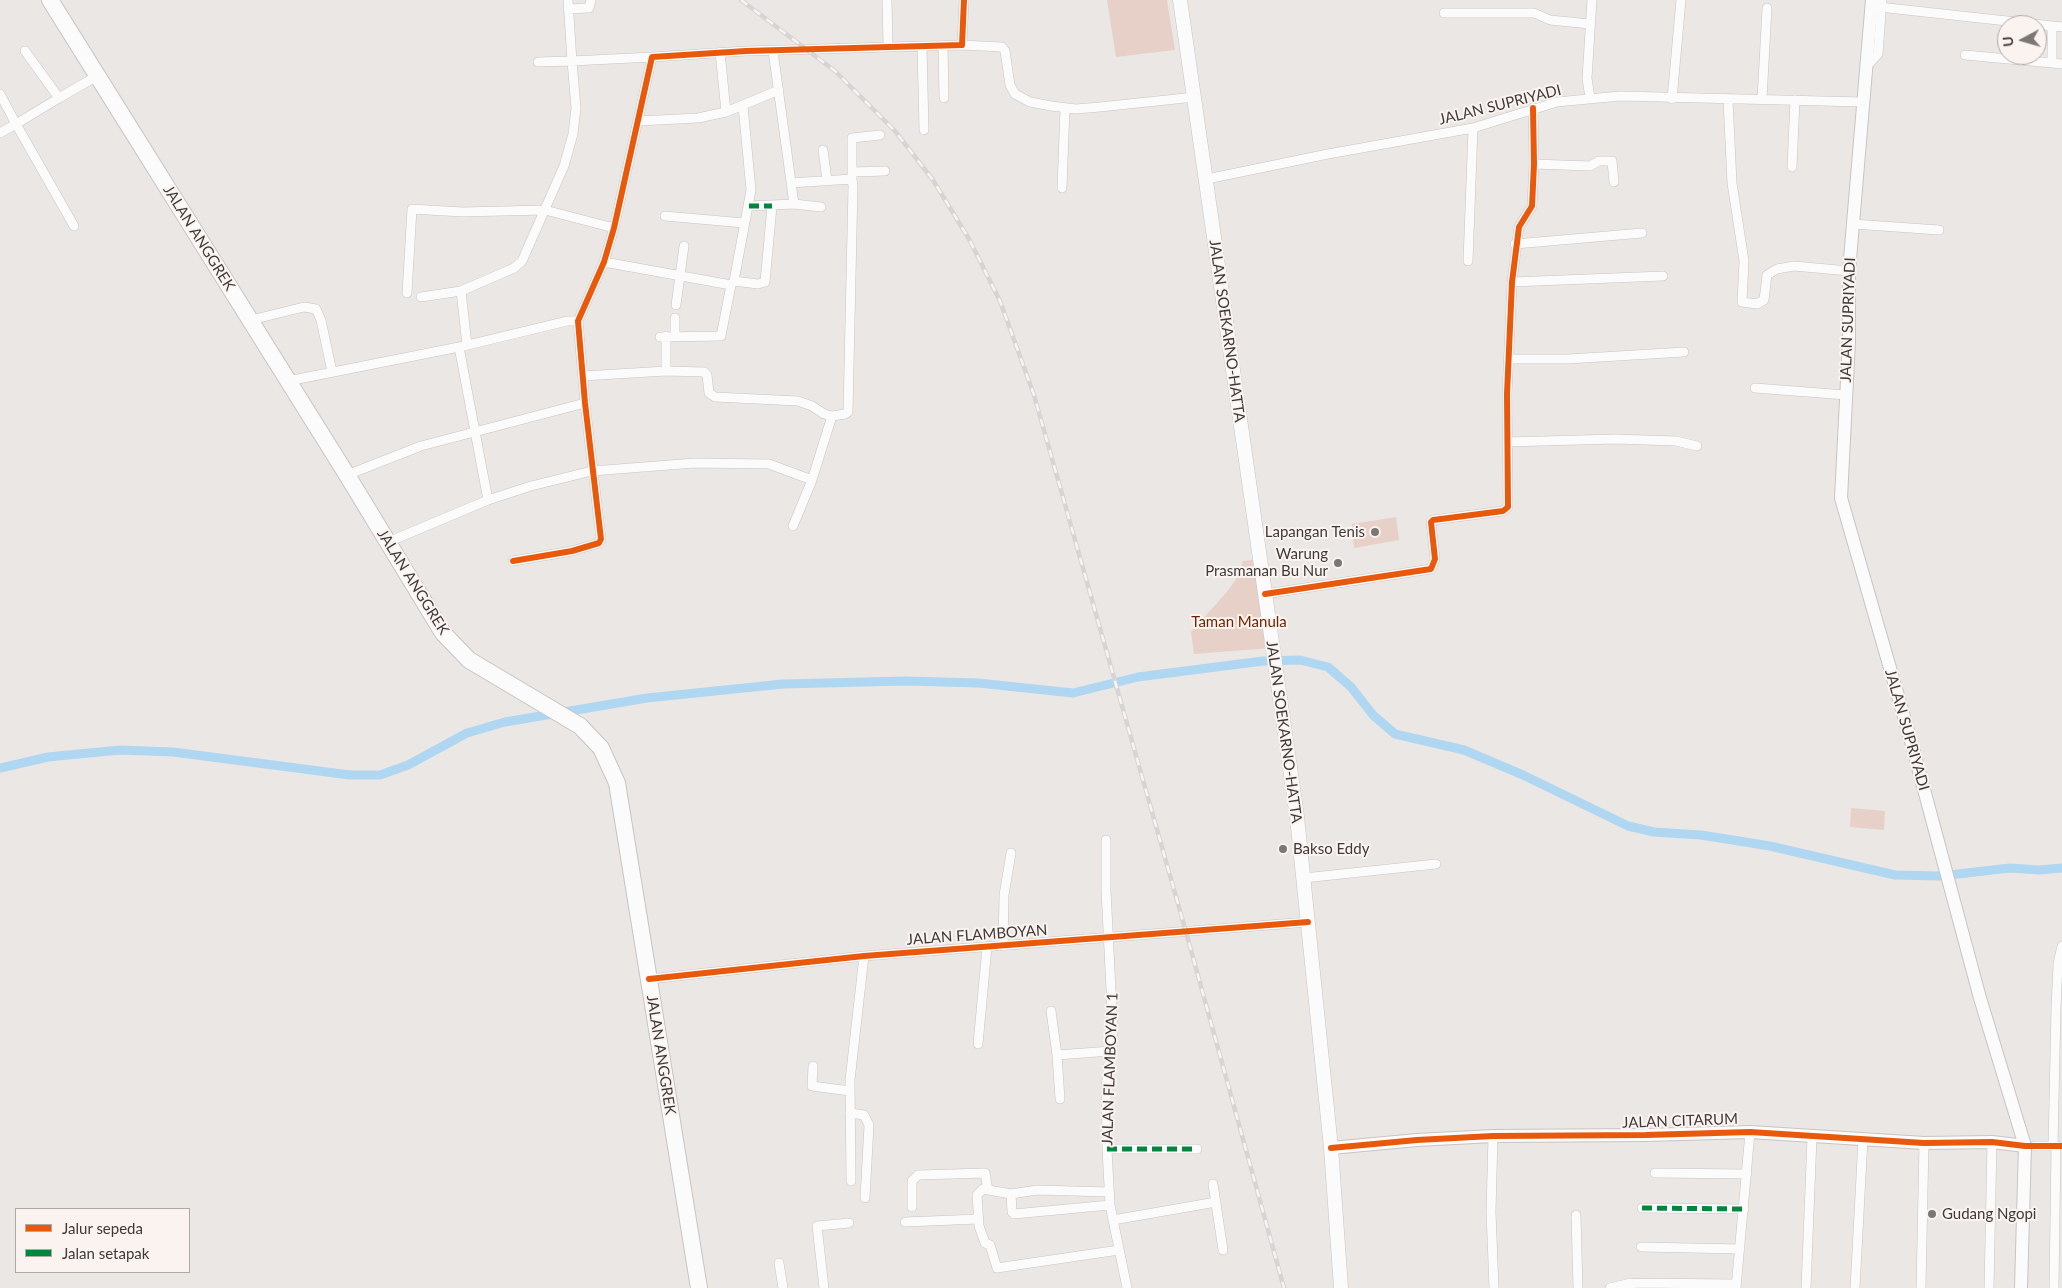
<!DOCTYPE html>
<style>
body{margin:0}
#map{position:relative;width:2062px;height:1288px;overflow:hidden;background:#ebe7e5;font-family:Lato,sans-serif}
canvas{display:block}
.legend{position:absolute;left:15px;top:1208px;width:175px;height:65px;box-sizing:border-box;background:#fbf3f0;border:1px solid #afa9a6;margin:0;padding:6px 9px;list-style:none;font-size:15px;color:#3d3a38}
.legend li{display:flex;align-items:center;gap:10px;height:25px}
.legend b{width:25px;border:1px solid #afa9a6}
.north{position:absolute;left:1997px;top:15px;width:50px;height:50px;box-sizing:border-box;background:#fbf3f0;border:1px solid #afa9a6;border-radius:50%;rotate:264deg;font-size:14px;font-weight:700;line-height:20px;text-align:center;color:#3d3a38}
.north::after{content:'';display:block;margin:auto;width:18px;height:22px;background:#7a7775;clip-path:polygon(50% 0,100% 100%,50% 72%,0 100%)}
</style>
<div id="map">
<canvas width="2062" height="1288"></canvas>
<ul class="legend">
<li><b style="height:6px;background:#e8590c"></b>Jalur sepeda</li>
<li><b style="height:6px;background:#00873e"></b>Jalan setapak</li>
</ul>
<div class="north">U</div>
</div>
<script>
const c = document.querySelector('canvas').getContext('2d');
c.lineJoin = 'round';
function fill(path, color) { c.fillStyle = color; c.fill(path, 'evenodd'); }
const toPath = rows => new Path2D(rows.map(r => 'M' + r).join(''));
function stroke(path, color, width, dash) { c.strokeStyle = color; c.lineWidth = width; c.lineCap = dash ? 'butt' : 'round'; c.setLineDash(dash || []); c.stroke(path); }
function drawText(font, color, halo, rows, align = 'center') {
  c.font = font + ' Lato,sans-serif'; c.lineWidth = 4; c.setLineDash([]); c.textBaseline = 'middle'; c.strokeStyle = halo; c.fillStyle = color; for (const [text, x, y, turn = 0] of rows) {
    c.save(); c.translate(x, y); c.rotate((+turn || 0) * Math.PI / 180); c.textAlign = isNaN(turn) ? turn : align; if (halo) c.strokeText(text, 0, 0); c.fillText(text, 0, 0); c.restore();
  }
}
const green = toPath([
 [1107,0,1167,0,1175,50,1116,57],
 [1396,517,1399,540,1354,548,1352,524],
 [1260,559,1271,648,1194,654,1191,632,1226,593,1239,575,1243,561],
 [1851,808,1885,811,1884,830,1850,827]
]);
const canal = toPath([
 [0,768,48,757,120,750,173,752,350,775,380,775,408,765,467,733,505,722,647,698,783,684,906,681,978,683,1073,693,1138,677,1263,661,1300,660,1328,667,1351,687,1373,715,1395,734,1464,750,1523,775,1628,826,1654,832,1701,835,1770,846,1895,875,1940,876,2010,868,2039,870,2062,868]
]);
const street = toPath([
 [887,0,888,46],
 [1872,4,1888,8,2062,27],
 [568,9,589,8,591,0],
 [1444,13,1534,13,1550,20,1590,24],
 [943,45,944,98],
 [962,45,1002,47,1005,51,1010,85,1015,94,1030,102,1051,106,1076,109,1100,107,1195,97],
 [922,46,924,130],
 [25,51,59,98,97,76],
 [720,52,726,112],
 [1965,55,2052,63,2052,26],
 [538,62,572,61,568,0],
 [2052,63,2062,64],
 [1866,67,1878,54,1882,0],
 [0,94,16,124,0,133],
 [59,98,16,124,74,226],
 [1590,98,1587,78,1592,0],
 [1672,99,1681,0],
 [1762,99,1767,8],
 [1728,100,1732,183,1744,261,1742,302,1757,304,1764,300,1767,275,1777,269,1794,266,1849,271],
 [639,121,698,118,726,112,779,90],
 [823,150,827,180],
 [1534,164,1590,166,1599,161,1612,161,1614,182],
 [1792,167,1795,100],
 [853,172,885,171],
 [852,179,852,138,880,135],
 [1207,179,1328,154,1473,128,1557,102,1620,96,1862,102],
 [791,183,852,179,853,186,848,412,845,414,832,416,812,480,793,526],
 [1062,188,1065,108],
 [794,204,821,207],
 [749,206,794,204,773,51],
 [665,216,744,223],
 [1853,224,1939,230],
 [1515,244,1642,233],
 [1468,261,1473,128],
 [604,262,731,285,734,281,751,190,743,106],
 [734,281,758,284,765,282,772,206],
 [1512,282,1663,276],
 [407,293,412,209,462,212,545,210,614,228],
 [421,297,461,291],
 [676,305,684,246],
 [251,320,304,307,316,309,321,320,332,372],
 [675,336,675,318],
 [660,337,721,336,731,285],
 [467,345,461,291,514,268,522,261,564,166,573,134,576,108,572,61,652,57],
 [459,347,488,500],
 [1508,359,1568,359,1684,352],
 [666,371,666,336],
 [583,376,666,371,704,372,707,375,709,393,715,397,798,401,812,406,824,414,832,416],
 [288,381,459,347,567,321,578,321],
 [1755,388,1846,395],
 [1507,442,1615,439,1676,441,1697,446],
 [347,475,421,446,585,403],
 [388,542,488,500,531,486,592,471,695,463,769,464,812,480],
 [513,561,572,551,599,543,601,539,585,403,578,321,604,262,614,228,652,57,746,51,962,45,964,0],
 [1265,594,1431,569,1435,559,1431,522,1433,520,1503,511,1508,507,1507,394,1512,282,1519,227,1532,206,1534,164,1533,108],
 [1106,840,1106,890,1113,1030,1106,1087,1107,1149,1110,1205,1127,1288],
 [1304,878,1436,864],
 [1003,946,1004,895,1011,853],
 [649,979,864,956,1308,922],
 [1051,1011,1057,1055,1111,1051],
 [978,1044,987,947],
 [1057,1055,1060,1099],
 [813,1066,812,1086,850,1091],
 [850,1113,864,1115,869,1125,865,1198],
 [1493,1136,1491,1212,1494,1288],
 [2035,1146,2057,1146],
 [2053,1146,2056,1008,2058,964,2062,946],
 [1107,1149,1197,1149],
 [1655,1173,1747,1174],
 [851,1181,850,1080,864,956],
 [1213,1184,1223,1250],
 [1109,1192,1037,1190,1011,1194,983,1189,977,1195,979,1226,985,1243,990,1245,997,1268,1119,1250],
 [1011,1194,1012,1212,1014,1214,1110,1205],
 [912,1207,912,1181,918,1175,985,1173,988,1190],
 [1642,1208,1744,1209],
 [1576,1215,1578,1288],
 [1113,1220,1216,1202],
 [905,1222,978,1219],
 [1641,1247,1740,1249],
 [779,1263,783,1288],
 [1631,1283,1736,1284],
 [824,1288,817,1226,849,1223],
 [1610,1288,1631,1283,1631,1287],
 [1736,1288,1750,1132],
 [1806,1288,1812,1137],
 [1855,1288,1863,1139],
 [1921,1288,1924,1143],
 [1989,1288,1992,1142],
 [2054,1288,2056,1146]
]);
const secondary = toPath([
 [1872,0,1849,271,1849,341,1841,498,1911,741,1980,998,2025,1146,2021,1288],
 [1331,1148,1417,1140,1493,1136,1646,1135,1750,1132,1924,1143,1992,1142,2025,1146]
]);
const primary = toPath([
 [1180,0,1297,817,1331,1148,1341,1288]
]);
const highway = toPath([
 [50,0,347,475,443,633,469,660,580,726,601,748,617,783,699,1288]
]);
const rail = toPath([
 [741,0,835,71,895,131,933,180,969,239,1000,301,1034,395,1186,932,1284,1288]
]);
const quiet = toPath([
 [749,206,772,206],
 [1107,1149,1197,1149],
 [1642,1208,1744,1209]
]);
const cycleway = toPath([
 [513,561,572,551,599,543,601,539,585,403,578,321,604,262,614,228,652,57,746,51,962,45,964,0],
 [1265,594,1431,569,1435,559,1431,522,1433,520,1503,511,1508,507,1507,394,1512,282,1519,227,1532,206,1534,164,1533,108],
 [649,979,864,956,1308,922],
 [1331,1148,1417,1140,1493,1136,1646,1135,1750,1132,1924,1143,1992,1142,2025,1146,2062,1146]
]);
const markers = [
 [1375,532,5,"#7a7775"],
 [1338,563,5,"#7a7775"],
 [1283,849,5,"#7a7775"],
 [1932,1214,5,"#7a7775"]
];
const streetNames = [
 ["JALAN SUPRIYADI",1500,105,-14],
 ["JALAN ANGGREK",199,238,58],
 ["JALAN SUPRIYADI",1848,320,-88],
 ["JALAN SOEKARNO-HATTA",1227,331,82],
 ["JALAN ANGGREK",413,582,58],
 ["JALAN SUPRIYADI",1907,730,74],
 ["JALAN SOEKARNO-HATTA",1284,732,82],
 ["JALAN FLAMBOYAN",977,935,-4],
 ["JALAN ANGGREK",661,1055,81],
 ["JALAN FLAMBOYAN 1",1110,1069,-88],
 ["JALAN CITARUM",1680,1121,-2]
];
const poiNames = [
 ["Lapangan Tenis",1365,532],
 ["Warung",1328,554],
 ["Prasmanan Bu Nur",1328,571],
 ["Bakso Eddy",1293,849,"left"],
 ["Gudang Ngopi",1942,1214,"left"]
];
const parkNames = [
 ["Taman Manula",1239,622]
];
fill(green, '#e7d0c7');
stroke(canal, '#b0d7f1', 9);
stroke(street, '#c7c4c3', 10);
stroke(secondary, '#c7c4c3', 14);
stroke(primary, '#c7c4c3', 15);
stroke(highway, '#c7c4c3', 18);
stroke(street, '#fcfbfb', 9);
stroke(secondary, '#fcfbfb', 12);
stroke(primary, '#fcfbfb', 14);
stroke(highway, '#fcfbfb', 16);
stroke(rail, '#d6d4d4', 4.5);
stroke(rail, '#fbf3f0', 2.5, [8]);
stroke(quiet, '#00873e', 5, [10, 5]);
stroke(cycleway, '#e8590c', 6);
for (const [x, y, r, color] of markers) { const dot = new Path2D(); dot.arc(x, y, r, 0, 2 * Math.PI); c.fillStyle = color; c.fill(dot); stroke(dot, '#fbf3f0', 2); }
drawText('15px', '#3d3a38', '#fbf3f0', streetNames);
drawText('15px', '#3d3a38', '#fbf3f0', poiNames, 'right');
drawText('15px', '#6c2501', '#fbf3f0', parkNames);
</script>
